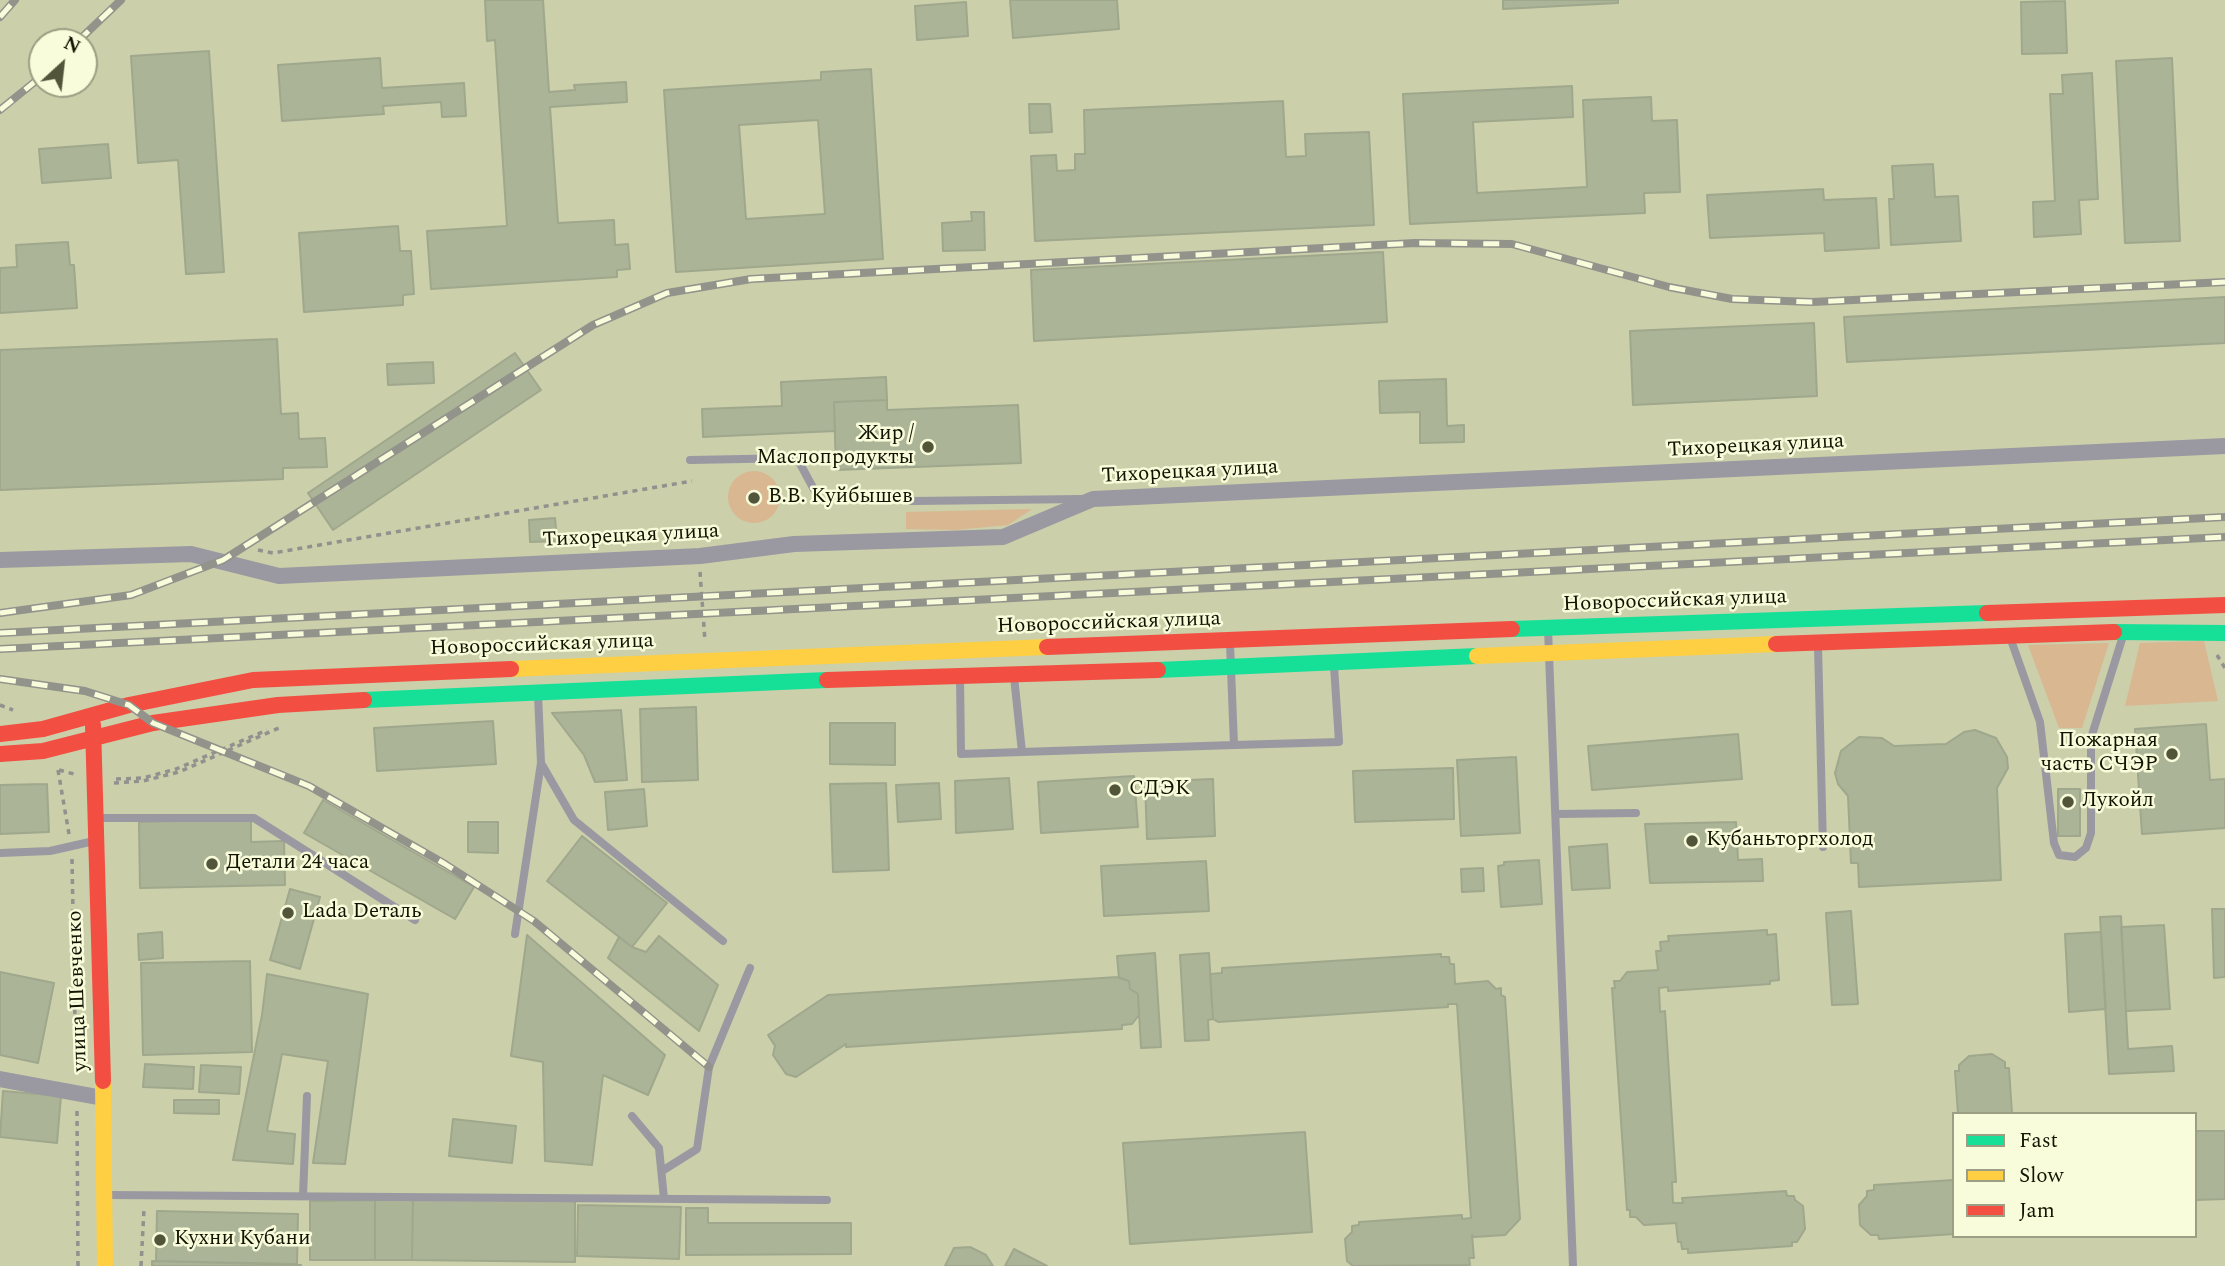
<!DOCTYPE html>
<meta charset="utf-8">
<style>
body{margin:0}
#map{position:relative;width:2225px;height:1266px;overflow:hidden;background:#cbcfaa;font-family:Spectral,serif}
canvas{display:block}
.legend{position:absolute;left:1952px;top:1112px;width:245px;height:126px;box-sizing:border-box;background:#f8fcdb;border:2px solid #9c9f83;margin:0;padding:9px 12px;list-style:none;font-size:21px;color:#121300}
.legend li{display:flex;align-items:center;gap:14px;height:35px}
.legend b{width:35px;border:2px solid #9c9f83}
.north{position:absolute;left:28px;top:28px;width:70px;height:70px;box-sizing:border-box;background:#f8fcdb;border:2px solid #9c9f83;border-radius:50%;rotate:27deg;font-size:19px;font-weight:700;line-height:28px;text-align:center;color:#121300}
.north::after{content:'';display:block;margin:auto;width:24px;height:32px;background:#53553b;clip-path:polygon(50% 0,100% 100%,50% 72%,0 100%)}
</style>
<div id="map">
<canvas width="2225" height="1266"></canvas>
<ul class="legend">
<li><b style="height:9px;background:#16e098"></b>Fast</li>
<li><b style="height:9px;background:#ffcf43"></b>Slow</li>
<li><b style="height:9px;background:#f24e42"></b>Jam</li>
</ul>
<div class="north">N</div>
</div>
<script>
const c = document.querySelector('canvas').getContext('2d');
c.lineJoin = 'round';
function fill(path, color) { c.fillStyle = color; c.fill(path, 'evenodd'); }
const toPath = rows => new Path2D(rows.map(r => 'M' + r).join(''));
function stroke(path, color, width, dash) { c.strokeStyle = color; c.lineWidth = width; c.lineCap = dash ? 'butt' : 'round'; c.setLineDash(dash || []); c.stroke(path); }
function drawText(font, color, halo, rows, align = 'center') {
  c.font = font + ' Spectral,serif'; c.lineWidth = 5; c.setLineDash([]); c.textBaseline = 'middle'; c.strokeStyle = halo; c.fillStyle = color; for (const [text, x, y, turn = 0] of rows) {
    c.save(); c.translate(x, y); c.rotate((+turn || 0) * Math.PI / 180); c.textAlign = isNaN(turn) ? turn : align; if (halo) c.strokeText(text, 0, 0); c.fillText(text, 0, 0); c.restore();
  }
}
const green = toPath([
 '728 497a26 26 0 1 1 52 0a26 26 0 1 1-52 0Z',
 [1032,509,1008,525,956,530,906,529,906,512],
 [2204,641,2218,701,2125,706,2140,643],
 [2109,643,2082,728,2059,728,2028,645]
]);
const building = toPath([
 [485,0,543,0,549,92,575,90,574,85,626,82,627,102,550,107,558,223,614,220,615,245,628,244,630,269,617,270,617,277,431,289,427,231,507,226,495,40,487,41,485,0],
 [1010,0,1117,0,1119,29,1013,38,1010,0],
 [1503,0,1618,0,1618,3,1503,9,1503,0],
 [2065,1,2067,53,2022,54,2021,2,2065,1],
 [966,2,968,36,917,40,915,6,966,2],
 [209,51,224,272,186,274,178,160,138,163,131,56,209,51],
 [380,58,382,88,464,83,466,116,442,117,441,102,383,106,384,114,282,121,278,65,380,58],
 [2172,58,2180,241,2125,243,2116,61,2172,58],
 [871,69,883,259,676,272,664,90,821,80,821,72,871,69],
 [818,120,825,214,746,219,739,125,818,120],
 [2092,73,2098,199,2079,200,2081,234,2034,237,2033,202,2055,201,2050,94,2063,94,2062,75,2092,73],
 [1572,86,1573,117,1473,122,1477,193,1587,187,1583,100,1651,97,1652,121,1677,120,1680,192,1644,193,1645,213,1410,224,1403,94,1572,86],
 [1283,101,1286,157,1306,156,1305,134,1369,132,1374,225,1035,241,1031,156,1056,155,1057,171,1075,170,1075,154,1085,154,1084,110,1283,101],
 [1029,104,1050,104,1052,132,1030,133,1029,104],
 [108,144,111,178,42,183,39,149,108,144],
 [1933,164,1935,197,1958,196,1961,241,1891,245,1889,199,1894,199,1892,166,1933,164],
 [1823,189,1824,200,1876,198,1879,248,1825,251,1824,233,1710,238,1707,195,1823,189],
 [971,212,984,212,985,250,943,251,942,223,972,221,971,212],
 [398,226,400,251,411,251,414,294,403,295,403,305,304,312,299,233,398,226],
 [68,242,70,265,74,265,77,308,0,313,0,268,17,267,16,245,68,242],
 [1383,252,1387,322,1034,341,1031,270,1383,252],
 [2225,297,2225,343,1847,362,1844,317,2225,297],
 [1814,323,1817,396,1633,405,1630,331,1814,323],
 [277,339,281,414,298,413,299,439,325,438,327,467,283,468,283,479,0,490,0,350,277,339],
 [515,353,541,390,333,530,308,493,515,353],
 [433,362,434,383,388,385,387,364,433,362],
 [886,377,887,400,834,402,835,431,703,437,702,409,782,406,781,382,886,377],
 [1446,379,1447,426,1464,425,1464,442,1420,443,1420,412,1380,413,1379,381,1446,379],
 [887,400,887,410,1018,405,1021,463,836,470,834,402,887,400],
 [555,518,557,541,530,542,529,520,555,518],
 [696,707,698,780,642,782,640,709,696,707],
 [621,710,627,780,595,782,584,755,552,713,621,710],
 [493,721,496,764,377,771,374,728,493,721],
 [830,723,895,723,895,765,830,764,830,723],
 [2206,724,2210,780,2225,779,2225,828,2142,834,2135,729,2206,724],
 [1975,730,1996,738,2007,757,2008,768,1997,788,2001,880,1859,887,1858,863,1851,863,1848,796,1838,784,1835,773,1841,751,1859,737,1882,738,1894,746,1946,744,1964,732,1975,730],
 [1738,734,1742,779,1592,790,1588,746,1738,734],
 [1516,757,1520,833,1461,836,1457,760,1516,757],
 [1453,768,1454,819,1355,822,1353,771,1453,768],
 [1134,776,1138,827,1041,833,1038,782,1134,776],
 [1009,778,1013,829,956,833,955,781,1009,778],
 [1213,779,1215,836,1147,839,1145,782,1213,779],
 [886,783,889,870,833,872,830,784,886,783],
 [939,783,941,819,898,822,896,785,939,783],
 [47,784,49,832,0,834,0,785,47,784],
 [644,789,647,826,608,830,605,792,644,789],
 [2058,789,2080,789,2080,836,2058,836,2058,789],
 [323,800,474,887,455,919,304,833,323,800],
 [251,819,251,842,284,841,285,885,140,888,139,822,251,819],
 [468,822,498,822,498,853,468,852,468,822],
 [1736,822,1738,860,1762,859,1763,881,1650,883,1645,824,1736,822],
 [582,836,667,903,632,947,547,881,582,836],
 [1607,844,1610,888,1572,890,1569,847,1607,844],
 [1539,860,1542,904,1501,907,1498,866,1504,865,1504,862,1539,860],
 [1206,861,1209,911,1104,916,1101,866,1206,861],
 [1483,868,1484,891,1462,892,1461,869,1483,868],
 [290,889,320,897,300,969,270,960,290,889],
 [2212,909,2225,909,2225,977,2214,978,2212,909],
 [1851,911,1858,1004,1832,1005,1826,913,1851,911],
 [2121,916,2128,1049,2172,1046,2174,1071,2109,1074,2100,917,2121,916],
 [2164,925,2170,1009,2126,1011,2121,927,2164,925],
 [1767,930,1767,935,1776,934,1779,980,1770,981,1770,984,1668,991,1668,987,1659,988,1660,1012,1665,1011,1676,1182,1672,1182,1673,1203,1683,1203,1682,1198,1786,1191,1787,1196,1794,1196,1795,1200,1803,1206,1805,1229,1797,1242,1792,1242,1792,1246,1688,1253,1688,1249,1682,1249,1681,1242,1678,1242,1676,1223,1644,1225,1636,1217,1630,1217,1630,1210,1627,1210,1612,988,1615,988,1614,981,1620,981,1627,972,1658,970,1656,951,1661,951,1660,942,1669,941,1668,936,1767,930],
 [162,932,163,958,139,960,138,934,162,932],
 [2101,932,2106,1009,2069,1012,2065,934,2101,932],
 [527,935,665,1055,648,1095,603,1075,592,1165,545,1161,543,1062,511,1056,527,935],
 [659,936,718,985,699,1031,608,958,619,937,632,947,646,952,659,936],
 [1155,953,1161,1047,1141,1048,1138,994,1130,989,1129,981,1119,978,1117,956,1155,953],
 [1209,953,1213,1019,1208,1020,1209,1040,1185,1041,1180,955,1209,953],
 [1441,954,1441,957,1449,957,1450,964,1454,964,1455,984,1488,981,1496,989,1501,988,1501,995,1505,997,1520,1219,1505,1235,1474,1237,1472,1235,1474,1258,1469,1258,1470,1265,1353,1266,1347,1261,1345,1239,1352,1232,1352,1226,1359,1225,1359,1222,1462,1215,1462,1219,1471,1218,1457,1004,1448,1004,1448,1007,1218,1022,1213,1019,1210,974,1222,973,1222,968,1441,954],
 [250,961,252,1052,143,1055,141,963,250,961],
 [0,972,54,983,38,1063,0,1055,0,972],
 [267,974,368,994,345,1164,313,1163,328,1061,282,1054,267,1131,295,1134,293,1164,233,1160,262,1015,267,974],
 [1118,977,1129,981,1130,989,1138,994,1139,1015,1132,1024,1122,1025,1122,1029,846,1047,846,1044,796,1077,786,1074,773,1055,775,1046,768,1035,828,995,1118,977],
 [1992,1054,2005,1062,2005,1068,2009,1068,2012,1114,1958,1114,1955,1071,1959,1071,1959,1065,1969,1056,1992,1054],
 [145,1064,194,1067,193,1089,143,1087,145,1064],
 [201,1065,241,1067,239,1094,199,1092,201,1065],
 [3,1091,61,1096,57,1143,0,1137,3,1091],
 [174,1100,219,1100,219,1114,174,1113,174,1100],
 [453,1119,516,1126,512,1163,449,1156,453,1119],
 [2195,1131,2225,1131,2225,1199,2195,1200,2195,1131],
 [1305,1132,1312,1232,1130,1244,1123,1143,1305,1132],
 [1954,1180,1954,1234,1879,1239,1878,1235,1871,1235,1860,1225,1859,1205,1867,1196,1867,1191,1874,1190,1874,1185,1954,1180],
 [413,1199,412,1260,375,1260,375,1200,413,1199],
 [413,1199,575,1200,575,1262,412,1260,413,1199],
 [375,1200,375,1260,310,1260,310,1201,375,1200],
 [578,1205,681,1207,679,1259,577,1256,578,1205],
 [686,1208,708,1208,708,1223,851,1223,851,1254,686,1255,686,1208],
 [157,1211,298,1214,297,1264,156,1261,157,1211],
 [970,1247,986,1255,993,1266,945,1266,954,1248,970,1247],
 [1014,1249,1047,1266,1005,1266,1014,1249],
 [152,1261,301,1265,301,1266,152,1266,152,1261]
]);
const path = toPath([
 [258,550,273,553,692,481],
 [700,572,705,641],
 [2217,655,2225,668],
 [0,705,13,710],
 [58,770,69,834],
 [59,770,74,774],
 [116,779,143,778,176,769,267,730],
 [114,783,143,781,179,772,281,727],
 [72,859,76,1075],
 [77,1111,78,1266],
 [141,1266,144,1209]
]);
const lane = toPath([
 [690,460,797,458,818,497],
 [912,501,1083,499],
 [1548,629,1573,1266],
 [2011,640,2040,722,2054,843,2059,855,2075,857,2086,848,2091,833,2091,738,2123,636],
 [1818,646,1823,847],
 [1014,677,1022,752],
 [960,678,961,754,1234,745,1230,643],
 [1234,745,1339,742,1334,666],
 [541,763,574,820,723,941],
 [1556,814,1636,813],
 [98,818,254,818,415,920],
 [0,853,50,851,94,841],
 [515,934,541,763,538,694],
 [632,1116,659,1148,664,1199],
 [662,1171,697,1149,709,1067,750,968],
 [108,1195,827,1200],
 [303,1196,307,1096]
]);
const street = toPath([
 [0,560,191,554,279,576,700,556,794,544,1003,537,1093,499,2225,446],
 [0,1079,103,1098]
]);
const fast = toPath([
 [1512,629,1987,613],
 [2114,632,2225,633],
 [1158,670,1477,656],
 [364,700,827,680]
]);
const slow = toPath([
 [1477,656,1776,644],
 [511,669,1047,647],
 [103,1081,105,1266]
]);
const jam = toPath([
 [1987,613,2225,605],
 [1776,644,2114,632],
 [1047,647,1512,629],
 [827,680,1158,670],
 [93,725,103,1081],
 [0,734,43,729,129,705,253,680,511,669],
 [0,754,43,751,153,723,278,705,364,700]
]);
const rail = toPath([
 [0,17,15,0],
 [77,42,121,0],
 [0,110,42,76],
 [0,613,131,595,223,560,593,325,667,293,751,279,1415,243,1512,244,1669,287,1732,299,1812,302,2225,282],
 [0,633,2225,517],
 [0,649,2225,537],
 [0,679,85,691,129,705,153,723,309,786,445,864,534,921,709,1067]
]);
const markers = [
 [928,447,7,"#53553b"],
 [754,498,7,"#53553b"],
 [2172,754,7,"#53553b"],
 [1115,790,7,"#53553b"],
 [2068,802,7,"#53553b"],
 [1692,841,7,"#53553b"],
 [212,864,7,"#53553b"],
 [288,913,7,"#53553b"],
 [160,1240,7,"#53553b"]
];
const poiNames = [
 ["Жир /",914,435,"right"],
 ["Маслопродукты",914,459,"right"],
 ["В.В. Куйбышев",768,498],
 ["Пожарная",2158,742,"right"],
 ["часть СЧЭР",2158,766,"right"],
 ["СДЭК",1129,790],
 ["Лукойл",2082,802],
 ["Кубаньторгхолод",1706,841],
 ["Детали 24 часа",226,864],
 ["Lada Dеталь",302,913],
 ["Кухни Кубани",174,1240]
];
const streetNames = [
 ["Тихорецкая улица",1756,447,-3],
 ["Тихорецкая улица",1190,473,-3],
 ["Тихорецкая улица",631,537,-3],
 ["Новороссийская улица",1675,602,-2],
 ["Новороссийская улица",1109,624,-2],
 ["Новороссийская улица",542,646,-2],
 ["улица Шевченко",79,991,-92]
];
fill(green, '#d9b790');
fill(building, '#acb498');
stroke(building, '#9fa78c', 2);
stroke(path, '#91918e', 3.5, [5, 5]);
stroke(lane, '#9a98a1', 8);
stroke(street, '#9a98a1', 16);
stroke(fast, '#16e098', 16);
stroke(slow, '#ffcf43', 16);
stroke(jam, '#f24e42', 16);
stroke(rail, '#92938b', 8);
stroke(rail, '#f8fcdb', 5, [16]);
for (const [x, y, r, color] of markers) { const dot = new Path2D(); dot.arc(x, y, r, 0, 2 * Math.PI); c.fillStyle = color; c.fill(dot); stroke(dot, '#f8fcdb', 2.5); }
drawText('21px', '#121300', '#f8fcdb', poiNames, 'left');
drawText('21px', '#121300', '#f8fcdb', streetNames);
</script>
